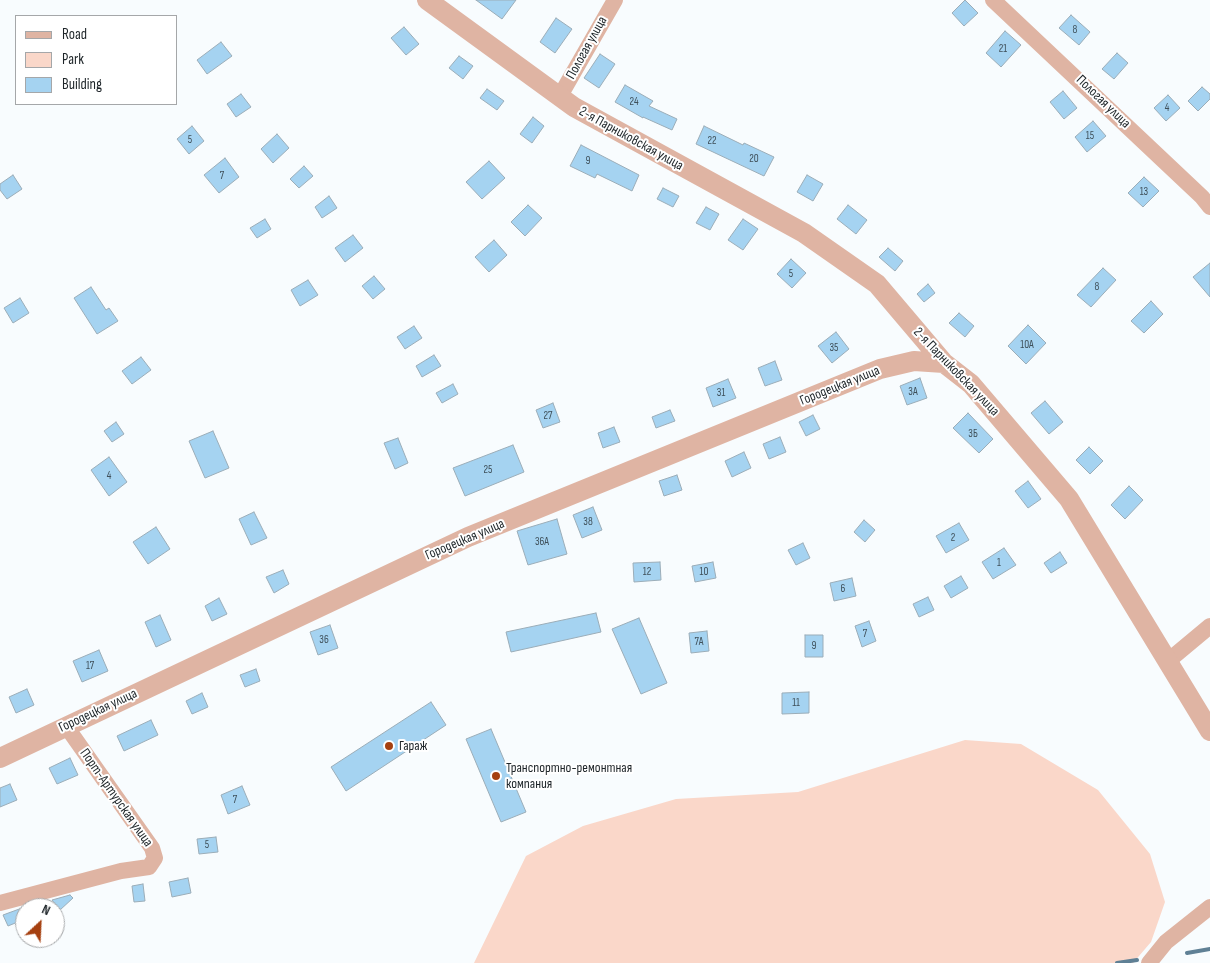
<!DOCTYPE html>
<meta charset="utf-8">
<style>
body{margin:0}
#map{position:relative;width:1210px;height:963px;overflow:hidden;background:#f8fcfe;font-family:"Sofia Sans Condensed",sans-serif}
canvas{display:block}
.legend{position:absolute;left:15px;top:15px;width:162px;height:90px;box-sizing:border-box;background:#fff;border:1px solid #a5a7a9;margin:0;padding:6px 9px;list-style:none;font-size:15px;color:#1d2428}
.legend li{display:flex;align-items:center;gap:10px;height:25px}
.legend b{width:25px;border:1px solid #a5a7a9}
.north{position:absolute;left:15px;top:898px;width:50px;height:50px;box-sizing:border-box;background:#fff;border:1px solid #a5a7a9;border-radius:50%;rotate:25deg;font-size:14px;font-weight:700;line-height:20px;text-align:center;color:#1d2428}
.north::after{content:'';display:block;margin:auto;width:18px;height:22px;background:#a54010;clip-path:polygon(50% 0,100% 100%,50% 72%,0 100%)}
</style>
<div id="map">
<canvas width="1210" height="963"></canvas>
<ul class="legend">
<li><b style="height:6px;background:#dfb4a3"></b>Road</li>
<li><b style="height:14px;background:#fad7c9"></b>Park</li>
<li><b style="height:14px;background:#a5d3f1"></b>Building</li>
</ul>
<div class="north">N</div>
</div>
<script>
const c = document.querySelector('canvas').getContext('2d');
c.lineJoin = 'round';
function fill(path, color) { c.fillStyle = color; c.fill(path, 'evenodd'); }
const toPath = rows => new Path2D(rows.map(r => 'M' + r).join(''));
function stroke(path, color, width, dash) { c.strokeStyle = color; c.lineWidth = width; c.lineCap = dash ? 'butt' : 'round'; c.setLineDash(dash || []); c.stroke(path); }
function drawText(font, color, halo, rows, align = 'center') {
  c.font = font + ' "Sofia Sans Condensed",sans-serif'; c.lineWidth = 4; c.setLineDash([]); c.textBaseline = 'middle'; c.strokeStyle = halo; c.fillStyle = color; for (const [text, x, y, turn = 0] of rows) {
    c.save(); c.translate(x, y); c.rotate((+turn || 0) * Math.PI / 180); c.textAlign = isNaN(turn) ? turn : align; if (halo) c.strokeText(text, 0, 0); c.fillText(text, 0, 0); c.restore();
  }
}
const green = toPath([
 [965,740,1021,744,1098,790,1150,854,1165,902,1151,942,1133,963,474,963,526,856,583,826,676,799,798,792]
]);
const stream = toPath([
 [1187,953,1210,949],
 [1117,963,1137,960]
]);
const building = toPath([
 [476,0,516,0,502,19,476,0],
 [965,0,978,13,964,26,952,13,965,0],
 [1071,15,1090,32,1079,45,1059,28,1071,15],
 [556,18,572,29,555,53,540,42,556,18],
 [404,27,419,44,406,55,391,38,404,27],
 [1005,31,1021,45,1001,67,986,53,1005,31],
 [221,42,232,56,207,74,197,60,221,42],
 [1117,53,1128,63,1114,79,1102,69,1117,53],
 [600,54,615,64,599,88,584,78,600,54],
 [459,56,473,66,463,79,449,68,459,56],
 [625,85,653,101,649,106,677,119,672,130,643,117,643,118,615,102,625,85],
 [1202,87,1210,94,1210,99,1198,111,1188,101,1202,87],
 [487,89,504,101,497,110,480,98,487,89],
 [1063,91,1077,108,1064,119,1050,102,1063,91],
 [241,94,251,107,236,117,227,104,241,94],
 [1168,95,1180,108,1166,121,1154,108,1168,95],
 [533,117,544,126,532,143,520,134,533,117],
 [1093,121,1106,136,1087,152,1075,137,1093,121],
 [192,126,204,141,189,154,177,139,192,126],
 [704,126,743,145,744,143,774,157,764,176,696,144,704,126],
 [277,134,289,148,273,163,261,149,277,134],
 [581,145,639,175,632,191,597,174,595,178,570,166,581,145],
 [225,158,239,177,219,193,204,175,225,158],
 [489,161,505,178,482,199,466,182,489,161],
 [304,166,313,176,299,188,290,179,304,166],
 [13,175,22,189,7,199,0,190,0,184,13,175],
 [807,175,823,184,813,201,797,192,807,175],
 [1144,177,1159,191,1143,207,1128,193,1144,177],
 [663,188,679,196,673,207,657,199,663,188],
 [329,196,337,208,322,218,315,207,329,196],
 [528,205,542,218,525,236,511,222,528,205],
 [848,205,867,220,856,234,837,219,848,205],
 [706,207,719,214,710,230,696,223,706,207],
 [265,219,271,229,257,238,250,228,265,219],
 [743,219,758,229,743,250,728,240,743,219],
 [353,235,363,248,345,262,335,248,353,235],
 [494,240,507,255,489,272,475,257,494,240],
 [888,248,903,261,895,271,879,257,888,248],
 [791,259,806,273,792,288,777,274,791,259],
 [1210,263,1210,297,1193,277,1210,263],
 [1103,268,1116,280,1091,307,1077,295,1103,268],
 [374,276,385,289,373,299,362,286,374,276],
 [308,280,318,295,300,306,291,290,308,280],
 [928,284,935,293,924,302,917,294,928,284],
 [91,287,106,310,109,308,118,321,97,334,74,298,91,287],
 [20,298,29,313,13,323,4,308,20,298],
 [1151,301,1163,314,1144,333,1131,321,1151,301],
 [959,313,974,326,965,337,949,323,959,313],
 [1028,325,1046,343,1026,364,1008,346,1028,325],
 [414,326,422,338,405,349,397,337,414,326],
 [836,332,849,349,832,363,818,346,836,332],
 [434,355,441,366,422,377,416,366,434,355],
 [141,357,151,370,132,384,122,371,141,357],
 [775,361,782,380,765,386,758,368,775,361],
 [920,378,927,398,907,405,900,386,920,378],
 [728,379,736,398,713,407,706,388,728,379],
 [453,384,458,394,442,403,436,393,453,384],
 [1045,401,1063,422,1049,434,1031,413,1045,401],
 [553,403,560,422,543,428,536,410,553,403],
 [670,410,675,421,656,428,652,417,670,410],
 [968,413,993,439,979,453,953,428,968,413],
 [813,415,820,429,806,436,799,422,813,415],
 [116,422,124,434,112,442,104,431,116,422],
 [614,427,620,442,603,448,598,433,614,427],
 [213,431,229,468,205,478,189,441,213,431],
 [780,437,786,452,769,459,763,444,780,437],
 [398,438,408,463,395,469,384,443,398,438],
 [513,445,524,472,465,496,453,468,513,445],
 [1089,447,1103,461,1090,474,1076,460,1089,447],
 [744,452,751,468,732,477,725,461,744,452],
 [109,457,127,482,109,496,91,470,109,457],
 [677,475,682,490,664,496,659,481,677,475],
 [1028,481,1041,499,1028,508,1015,491,1028,481],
 [1129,486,1143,500,1125,519,1111,505,1129,486],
 [593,507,602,530,582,538,573,515,593,507],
 [254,512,267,538,251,545,239,519,254,512],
 [557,519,567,554,528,565,517,531,557,519],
 [864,520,875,530,865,542,854,532,864,520],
 [959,523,969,540,946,553,936,536,959,523],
 [156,527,170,549,148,564,133,542,156,527],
 [803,543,810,558,796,565,788,550,803,543],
 [1004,548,1016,565,993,579,982,562,1004,548],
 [1060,552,1067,563,1051,573,1044,563,1060,552],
 [660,562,661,580,634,582,633,563,660,562],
 [713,562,716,578,695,582,692,566,713,562],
 [283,570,289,584,274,593,266,577,283,570],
 [961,576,968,588,951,598,944,586,961,576],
 [852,578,856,596,834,601,830,583,852,578],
 [928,597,934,610,919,617,913,604,928,597],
 [219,598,227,614,212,621,205,606,219,598],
 [596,613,601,632,511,652,506,632,596,613],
 [160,615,171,640,156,647,145,622,160,615],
 [639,618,667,683,641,694,612,629,639,618],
 [869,621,876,641,862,647,855,626,869,621],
 [330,625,338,648,318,655,310,632,330,625],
 [707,631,709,651,691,653,689,633,707,631],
 [805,635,823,635,823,657,805,657,805,635],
 [99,650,108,671,82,682,73,661,99,650],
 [256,669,260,681,245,687,240,675,256,669],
 [27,689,34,705,16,713,9,697,27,689],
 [809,692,809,713,782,714,782,693,809,692],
 [202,693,208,707,192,714,186,701,202,693],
 [431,702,446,725,346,791,331,767,431,702],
 [151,720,158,735,124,751,117,736,151,720],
 [491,729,526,812,501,822,466,739,491,729],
 [70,758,78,775,57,784,49,768,70,758],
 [10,784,17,800,0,807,0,788,10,784],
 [242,786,250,805,228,814,221,795,242,786],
 [216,837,218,852,199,854,197,839,216,837],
 [188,878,191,893,172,897,169,882,188,878],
 [143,884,145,901,134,902,132,886,143,884],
 [70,895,73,898,60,910,52,900,70,895],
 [22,908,25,919,8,926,3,915,22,908]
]);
const minor = toPath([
 [993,0,1202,197,1210,207],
 [560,96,615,0],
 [1168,661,1210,626],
 [0,903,121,871,149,867,155,858,152,848,66,726],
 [1149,963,1166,942,1210,907]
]);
const tertiary = toPath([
 [427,0,574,107,804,233,877,284,944,363,971,384,1069,499,1210,731],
 [0,758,468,537,880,369,914,361,944,363]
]);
const markers = [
 [389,746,5,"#a54010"],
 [496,776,5,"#a54010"]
];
const numberNames = [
 ["8",1075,30],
 ["21",1003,49],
 ["24",634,102],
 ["4",1167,108],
 ["15",1090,136],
 ["5",190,140],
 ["22",712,141],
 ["20",754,159],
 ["9",588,161],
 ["7",222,176],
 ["13",1144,192],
 ["5",791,274],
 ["8",1097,287],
 ["10А",1027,345],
 ["35",834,348],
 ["3А",913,392],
 ["31",721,393],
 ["27",548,416],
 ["3Б",973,434],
 ["25",488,470],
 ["4",109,476],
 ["38",588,522],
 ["2",953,538],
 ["36А",542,542],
 ["1",999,563],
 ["12",647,572],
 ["10",704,572],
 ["6",843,589],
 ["7",865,634],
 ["36",324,640],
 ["7А",699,642],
 ["9",814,646],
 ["17",90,666],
 ["11",796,703],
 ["7",235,800],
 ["5",207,845]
];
const streetNames = [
 ["Пологая улица",587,48,-61],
 ["Пологая улица",1103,102,44],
 ["2-я Парниковская улица",631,139,29],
 ["2-я Парниковская улица",956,372,46],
 ["Городецкая улица",840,386,-22],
 ["Городецкая улица",465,540,-23],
 ["Городецкая улица",98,711,-25],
 ["Порт-Артурская улица",116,798,55]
];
const poiNames = [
 ["Гараж",399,746],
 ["Транспортно-ремонтная",506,768],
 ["компания",506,784]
];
fill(green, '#fad7c9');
stroke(stream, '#5f8095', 4);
fill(building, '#a5d3f1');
stroke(building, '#9badb8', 1);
stroke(minor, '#dfb4a3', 16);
stroke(tertiary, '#dfb4a3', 20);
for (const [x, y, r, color] of markers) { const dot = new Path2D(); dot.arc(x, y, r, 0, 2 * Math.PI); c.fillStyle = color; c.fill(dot); stroke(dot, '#fff', 2); }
drawText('11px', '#3f505a', null, numberNames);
drawText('14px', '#1d2428', '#fff', streetNames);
drawText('14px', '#1d2428', '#fff', poiNames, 'left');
</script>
